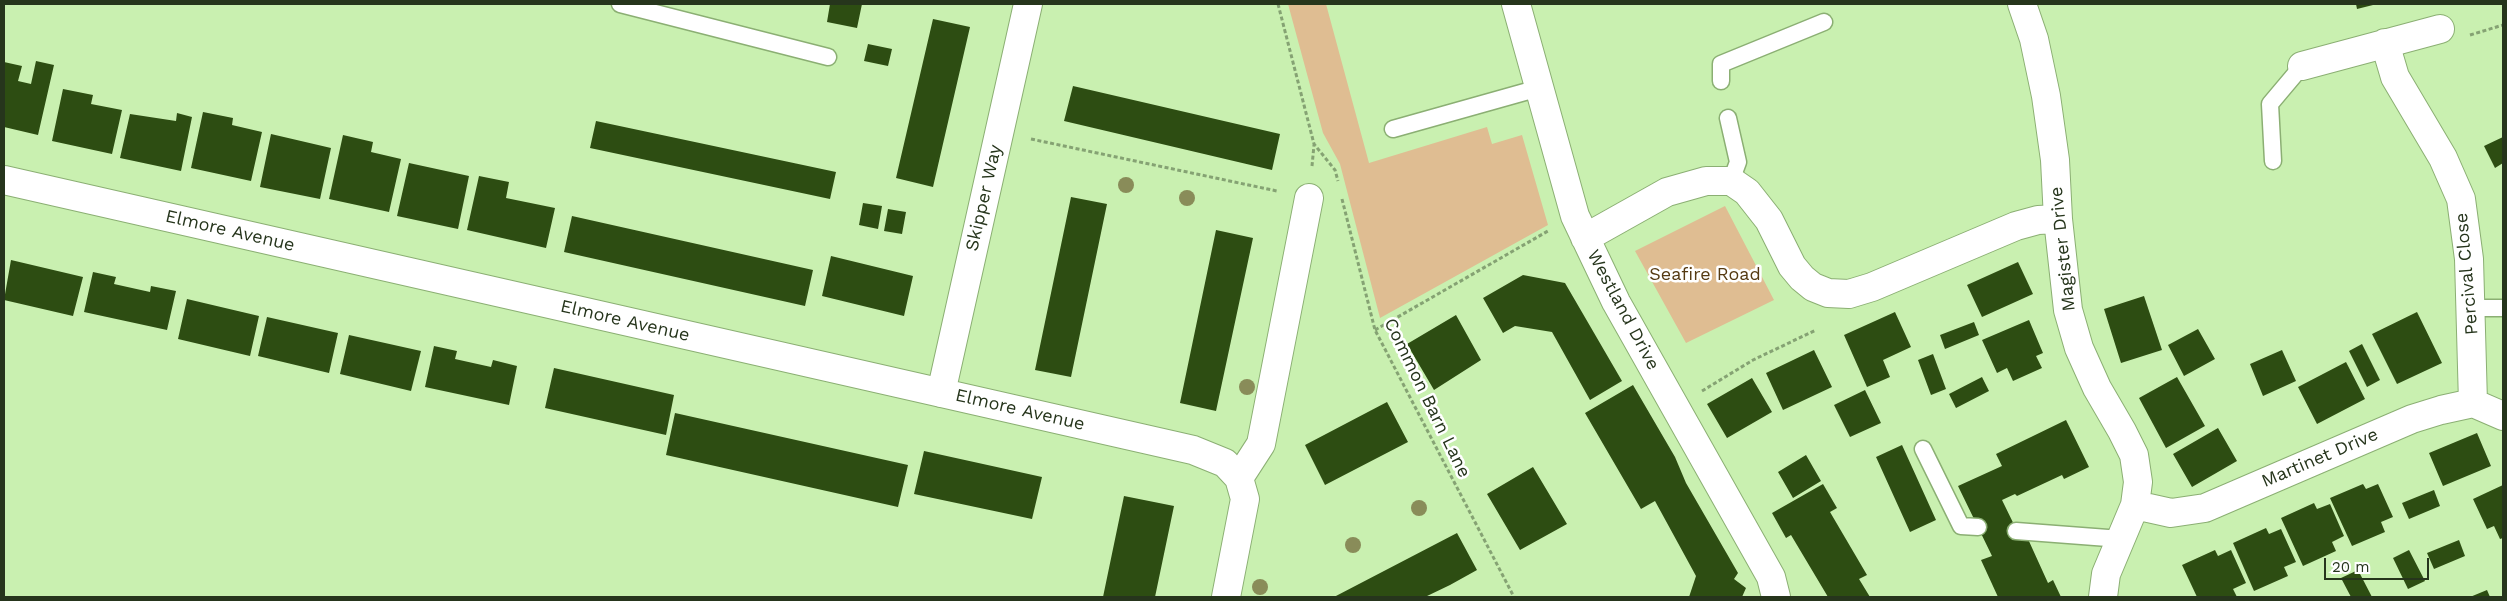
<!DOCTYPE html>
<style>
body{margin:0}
#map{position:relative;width:2507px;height:601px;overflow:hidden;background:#c9f0b0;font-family:"Work Sans",sans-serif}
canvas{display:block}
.frame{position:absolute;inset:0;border:5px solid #26351c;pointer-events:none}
.scale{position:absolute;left:2324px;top:558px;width:105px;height:22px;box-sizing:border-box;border:2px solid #26351c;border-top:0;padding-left:6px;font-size:15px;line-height:18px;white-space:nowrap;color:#26351c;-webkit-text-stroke:4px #fff;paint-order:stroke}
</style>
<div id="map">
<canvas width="2507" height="601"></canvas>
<div class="frame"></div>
<div class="scale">20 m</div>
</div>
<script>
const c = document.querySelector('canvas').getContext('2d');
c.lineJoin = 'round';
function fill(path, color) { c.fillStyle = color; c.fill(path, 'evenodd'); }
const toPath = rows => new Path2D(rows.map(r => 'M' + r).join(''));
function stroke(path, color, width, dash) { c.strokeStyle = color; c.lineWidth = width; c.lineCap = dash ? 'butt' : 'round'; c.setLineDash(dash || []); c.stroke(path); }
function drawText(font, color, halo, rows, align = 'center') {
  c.font = font + ' "Work Sans",sans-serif'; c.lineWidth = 5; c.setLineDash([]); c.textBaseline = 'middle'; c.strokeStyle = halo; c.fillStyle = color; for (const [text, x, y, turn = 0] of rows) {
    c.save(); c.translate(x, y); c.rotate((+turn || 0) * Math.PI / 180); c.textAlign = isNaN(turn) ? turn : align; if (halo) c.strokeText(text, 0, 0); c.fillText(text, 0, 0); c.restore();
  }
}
const green = toPath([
 [1288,4,1326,4,1369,163,1487,127,1492,144,1522,135,1548,225,1380,318,1340,164,1323,133],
 [1725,206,1774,300,1686,343,1635,251]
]);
const building = toPath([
 [830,4,862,4,857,28,827,22],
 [2356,4,2377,4,2357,9],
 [933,19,970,27,933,187,896,178],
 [868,44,892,49,888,66,864,61],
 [36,61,54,65,38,135,4,127,4,62,22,66,18,81,31,84],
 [1073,86,1280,134,1272,170,1064,121],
 [63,89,93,95,91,104,122,110,112,154,52,141],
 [203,112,233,118,232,125,262,132,251,181,191,168],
 [177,113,192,117,181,171,120,158,130,114,176,121],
 [596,121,836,172,830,199,590,148],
 [271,134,331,148,320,199,260,187],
 [343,135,373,142,371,152,401,159,389,212,329,199],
 [2503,137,2503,163,2495,168,2484,146],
 [409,163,469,176,458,229,397,216],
 [479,176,509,182,506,198,555,208,546,248,467,230],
 [1071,197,1107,204,1071,377,1035,370],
 [863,203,882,206,878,229,859,225],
 [888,209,906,212,902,234,884,231],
 [572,216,813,270,805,306,564,252],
 [1216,230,1253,238,1216,411,1180,403],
 [831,256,913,276,904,316,822,296],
 [11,260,83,277,73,316,4,300],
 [2018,262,2033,294,1982,317,1967,285],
 [93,272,116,277,114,284,150,292,151,286,176,291,167,330,84,312],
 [1523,275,1565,283,1622,381,1590,400,1552,332,1515,326,1503,333,1483,298],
 [2144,296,2162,350,2121,363,2104,309],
 [187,299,259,316,250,356,178,339],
 [1895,312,1911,347,1883,360,1890,377,1867,387,1844,335],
 [2417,312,2442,363,2397,384,2372,334],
 [1456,315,1481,360,1434,390,1407,344],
 [267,317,338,333,329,373,258,356],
 [2029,320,2043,353,2036,356,2042,368,2013,381,2007,368,1997,373,1982,340],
 [1974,322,1979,335,1945,349,1940,335],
 [2198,329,2215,359,2184,376,2168,345],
 [349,335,421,351,411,391,340,374],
 [2362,344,2380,380,2367,387,2349,351],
 [434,346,457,351,455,359,491,367,493,360,517,366,509,405,425,387],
 [1814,350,1832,387,1783,410,1766,373],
 [2282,350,2296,381,2263,396,2250,364],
 [1933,354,1946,389,1931,395,1918,360],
 [2346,362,2365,399,2317,424,2298,387],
 [554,368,674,395,666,435,545,408],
 [1982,377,1989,391,1956,408,1949,394],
 [2177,377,2205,426,2166,448,2139,398],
 [1752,378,1772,412,1727,438,1707,404],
 [1633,385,1675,457,1686,483,1738,573,1734,579,1746,588,1742,597,1689,597,1696,576,1655,501,1641,509,1585,413],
 [1865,390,1881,423,1850,437,1834,405],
 [1387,402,1408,442,1325,485,1305,445],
 [675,413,908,465,898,507,666,455],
 [2066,420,2089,467,2064,479,2062,475,2017,496,2015,494,2002,500,2022,541,2028,539,2048,583,2053,580,2061,597,1998,597,1981,560,1992,556,1958,486,2002,466,1996,454],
 [2218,428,2237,461,2192,487,2173,454],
 [2477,433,2491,466,2443,486,2429,453],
 [1902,445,1936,520,1910,532,1876,457],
 [924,451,1042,477,1032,519,914,494],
 [1806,455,1821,481,1793,498,1778,472],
 [1533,467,1567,524,1520,550,1487,494],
 [1823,484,1837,508,1830,512,1867,575,1859,579,1870,597,1828,597,1791,535,1786,538,1772,513],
 [2363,484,2366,489,2378,484,2393,517,2381,522,2385,532,2352,546,2330,498],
 [2503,485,2503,538,2500,539,2494,526,2487,529,2473,499],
 [2434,490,2440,506,2409,519,2402,503],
 [1124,496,1174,506,1155,597,1103,597],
 [2314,503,2317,509,2330,504,2344,536,2332,542,2336,551,2303,566,2281,518],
 [2266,528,2269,534,2281,529,2296,562,2284,567,2288,576,2254,591,2233,543],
 [1457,533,1477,570,1450,585,1425,597,1334,597],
 [2459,540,2465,556,2434,569,2427,553],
 [2215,550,2218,556,2231,550,2246,583,2233,589,2237,597,2197,597,2182,565],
 [2409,550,2425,581,2408,589,2393,558],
 [2358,570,2372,597,2351,597,2341,578],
 [2487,590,2490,597,2470,597]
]);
const path = toPath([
 [1278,4,1314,144,1335,170,1338,181],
 [2470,35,2503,25],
 [1031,139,1277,191],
 [1312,166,1314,145],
 [1342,199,1375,330,1514,597],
 [1375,330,1548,231],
 [1702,391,1753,360,1816,330]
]);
const lane = toPath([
 [620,4,828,57],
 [1721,81,1721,64,1824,22],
 [1728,118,1738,162,1731,181],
 [1393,129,1539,88],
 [2273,161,2270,104,2302,66],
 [2471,308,2503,308],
 [1923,449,1961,526,1978,527],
 [2016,531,2121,539]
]);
const street = toPath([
 [1516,4,1575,216,1616,302,1771,577,1776,597],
 [2022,4,2034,39,2046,96,2055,160,2058,219,2068,310,2079,348,2097,388,2122,431,2134,455,2138,482,2135,505,2106,574,2103,597],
 [2385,43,2395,77,2443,158,2461,199,2469,259,2473,403],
 [2302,66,2440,29],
 [4,180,1193,450,1225,463,1239,478,1245,499,1226,597],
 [1585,238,1667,192,1706,181,1731,181,1747,192,1769,220,1792,266,1802,278,1813,287,1828,293,1849,294,1872,287,2016,226,2038,220,2058,219],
 [941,393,1028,4],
 [1239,478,1261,444,1309,198],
 [2135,505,2171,513,2205,508,2412,419,2441,410,2473,403,2503,416]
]);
const trees = [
 [1126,185],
 [1187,198],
 [1247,387],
 [1419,508],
 [1353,545],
 [1260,587]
];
const streetNames = [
 ["Skipper Way",984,198,-77],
 ["Elmore Avenue",230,231,13],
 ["Magister Drive",2063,249,-96],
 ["Percival Close",2467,274,-95],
 ["Westland Drive",1623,310,62],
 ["Elmore Avenue",625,321,13],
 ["Common Barn Lane",1427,398,64],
 ["Elmore Avenue",1020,410,13],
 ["Martinet Drive",2320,458,-23]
];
const parkNames = [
 ["Seafire Road",1705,275]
];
fill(green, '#dfbd92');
fill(building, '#2d4d12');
stroke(lane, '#8baf73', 19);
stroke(street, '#8baf73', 30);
stroke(path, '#85a273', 3, [4, 2.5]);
stroke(lane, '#fff', 16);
stroke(street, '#fff', 28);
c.fillStyle = '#898c59';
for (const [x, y] of trees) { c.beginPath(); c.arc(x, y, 8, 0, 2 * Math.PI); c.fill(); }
drawText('18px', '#26351c', '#fff', streetNames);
drawText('18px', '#553a12', '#fff', parkNames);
</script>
